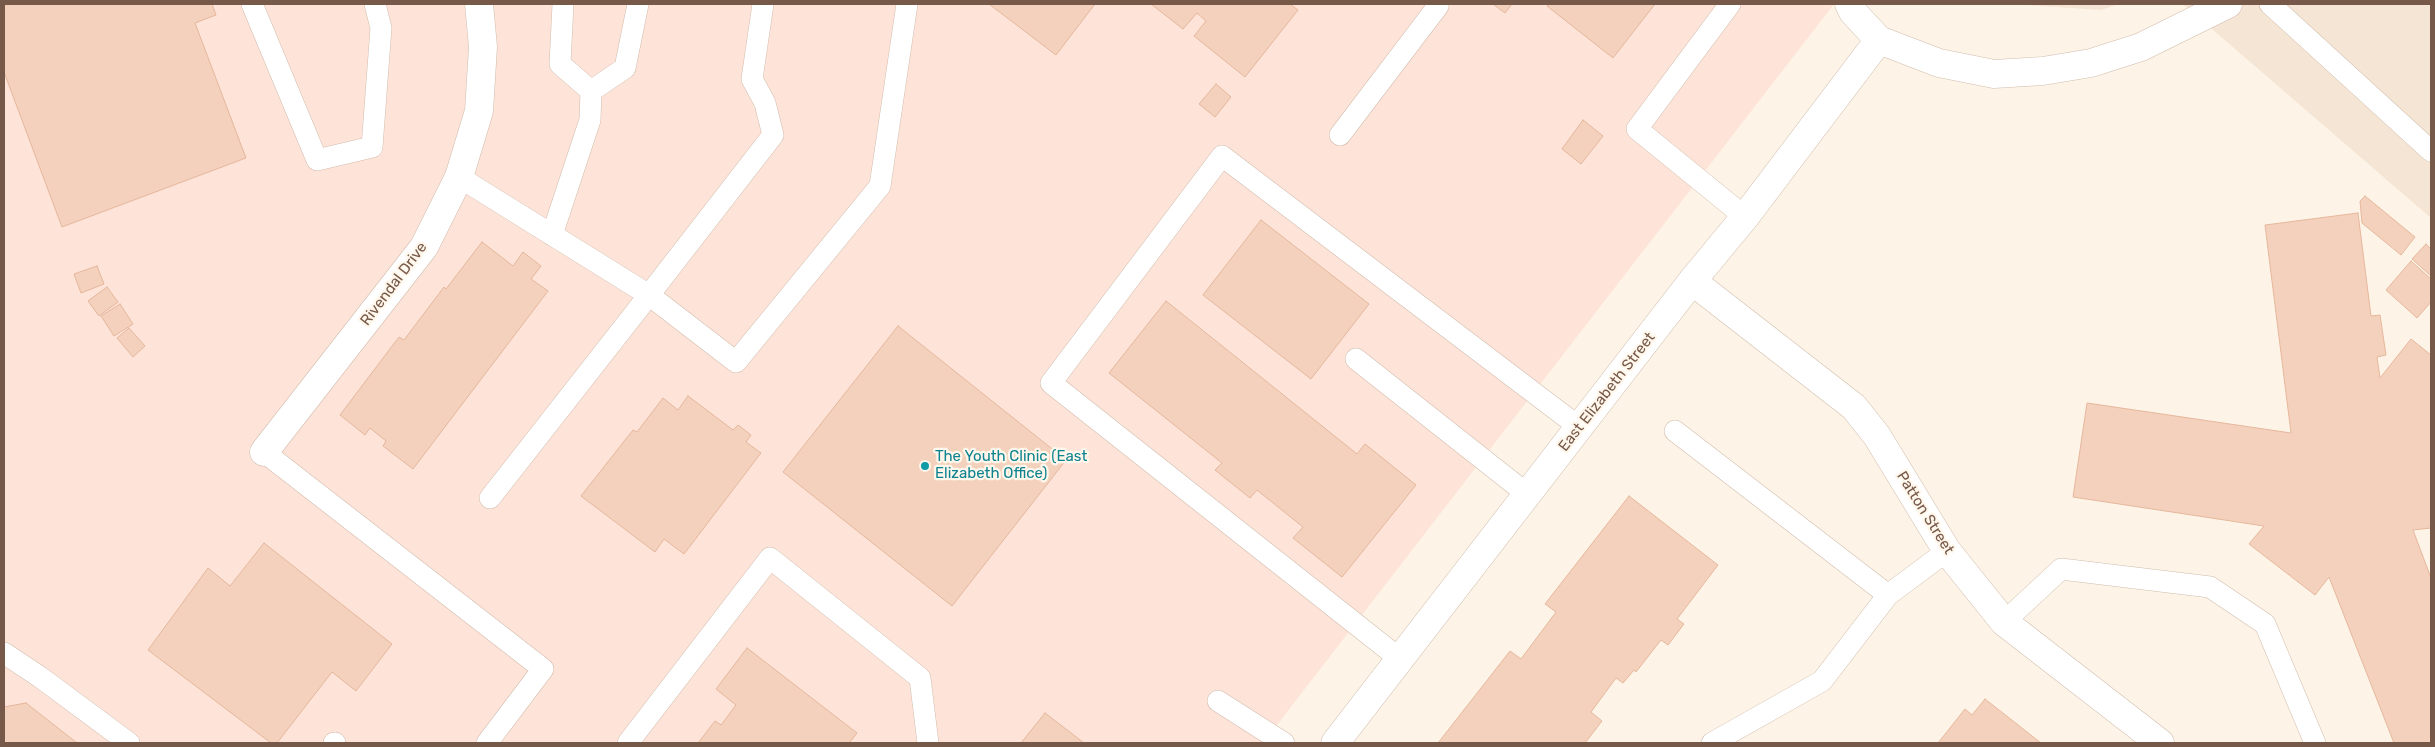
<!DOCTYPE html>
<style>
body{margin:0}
#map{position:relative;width:2435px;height:747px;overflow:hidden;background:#fdf3e6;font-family:Rubik,sans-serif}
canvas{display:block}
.frame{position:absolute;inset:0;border:5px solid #775949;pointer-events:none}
</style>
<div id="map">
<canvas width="2435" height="747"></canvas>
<div class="frame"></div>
</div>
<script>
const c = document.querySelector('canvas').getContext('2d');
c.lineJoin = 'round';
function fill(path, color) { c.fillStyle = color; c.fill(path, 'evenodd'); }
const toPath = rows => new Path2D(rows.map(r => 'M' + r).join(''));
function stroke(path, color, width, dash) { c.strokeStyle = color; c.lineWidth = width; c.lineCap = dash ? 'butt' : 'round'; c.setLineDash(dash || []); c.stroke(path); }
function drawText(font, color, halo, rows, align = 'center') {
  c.font = font + ' Rubik,sans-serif'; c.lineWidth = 4.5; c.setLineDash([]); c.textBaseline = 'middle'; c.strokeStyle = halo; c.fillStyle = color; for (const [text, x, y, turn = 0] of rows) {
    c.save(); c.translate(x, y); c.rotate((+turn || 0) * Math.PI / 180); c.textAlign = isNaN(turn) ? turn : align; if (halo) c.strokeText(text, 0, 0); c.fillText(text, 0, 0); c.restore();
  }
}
const residential = toPath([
 [2012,4,2119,4,2101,10],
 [2183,4,2431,4,2431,218]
]);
const commercial = toPath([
 [4,4,1834,4,1263,743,4,743]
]);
const building = toPath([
 [4,4,212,4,216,15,195,23,246,158,62,227,4,72,4,4],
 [989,4,1095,4,1056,55,989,4],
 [1151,4,1290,4,1298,10,1245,77,1194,36,1206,21,1197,13,1183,29,1151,4],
 [1493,4,1512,4,1505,13,1493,4],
 [1550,4,1655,4,1613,58,1547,6,1550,4],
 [1216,84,1231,97,1215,117,1199,104,1216,84],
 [1583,120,1603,136,1581,164,1562,149,1583,120],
 [2365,196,2415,237,2401,255,2362,223,2360,201,2365,196],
 [2358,213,2371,316,2380,315,2386,355,2377,357,2380,378,2411,339,2431,355,2431,528,2413,530,2431,578,2431,743,2394,743,2329,577,2315,595,2249,544,2264,526,2073,497,2087,403,2291,433,2265,225,2358,213],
 [1261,220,1369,304,1311,379,1203,295,1261,220],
 [482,242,513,266,523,252,541,266,531,279,548,291,413,469,383,446,386,441,370,428,365,435,340,415,399,337,404,340,444,287,446,289,482,242],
 [2426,244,2431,249,2431,276,2412,259,2426,244],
 [2411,261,2431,279,2431,302,2417,318,2386,290,2411,261],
 [97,266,104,284,81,293,74,274,97,266],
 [107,287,118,302,99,316,88,301,107,287],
 [1166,301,1357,454,1365,444,1416,485,1342,577,1293,538,1303,527,1257,490,1250,498,1215,470,1222,463,1109,373,1166,301],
 [120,304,133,324,114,336,101,316,120,304],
 [898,326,1066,460,952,606,783,472,898,326],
 [129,328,145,346,133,357,117,338,129,328],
 [688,396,733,430,738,425,751,435,746,442,761,453,684,554,664,539,655,552,581,496,633,430,637,432,663,398,678,410,688,396],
 [1629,496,1718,565,1677,619,1684,624,1668,645,1661,640,1636,672,1634,670,1623,683,1616,678,1591,712,1602,721,1585,743,1438,743,1510,651,1521,659,1556,612,1545,604,1629,496],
 [264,543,392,644,356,691,332,672,277,743,271,743,148,650,208,568,230,586,264,543],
 [747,648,857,733,849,743,698,743,715,721,721,725,736,705,716,689,747,648],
 [1985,699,2041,743,1938,743,1965,709,1972,715,1985,699],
 [26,703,77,743,4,743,4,707,26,703],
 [1045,713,1084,743,1021,743,1045,713]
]);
const service = toPath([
 [252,4,317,160,372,147,381,28,375,4],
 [1730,4,1637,129,1745,217],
 [2270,4,2431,151],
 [591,91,625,68,638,4],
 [1340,135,1438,6,1437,4],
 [459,177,649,295,773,135,765,103,752,79,763,4],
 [552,235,590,120,591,91,560,64,563,4],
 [1356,359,1527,494],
 [1675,431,1888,595,1822,681,1712,743],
 [264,452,543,669,487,743],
 [490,498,649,295,736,362,880,186,907,4],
 [1888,595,1947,551],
 [2004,622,2061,569,2210,587,2265,624,2315,743],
 [4,653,40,677,129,743],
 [1400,659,1051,383,1222,156,1579,427],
 [1218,701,1284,743],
 [334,743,335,743],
 [628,743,770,558,920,678,928,743]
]);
const minor = toPath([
 [1849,4,1853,12,1879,40,1939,63,1994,74,2043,71,2091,63,2141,47,2228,4],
 [1692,281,1854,407,1877,436,1947,551,2004,622,2160,743],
 [264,452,424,247,459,177,479,111,483,47,479,4],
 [1335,743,1692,281,1745,217,1879,40]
]);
const markers = [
 [925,466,5,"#0f9aa8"]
];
const streetNames = [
 ["Rivendal Drive",394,284,-53],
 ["East Elizabeth Street",1607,392,-52],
 ["Patton Street",1925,513,58]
];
const cultureNames = [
 ["The Youth Clinic (East",935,457],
 ["Elizabeth Office)",935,474]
];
fill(residential, '#f5e5d4');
fill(commercial, '#fee3d9');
fill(building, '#f3d1bc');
stroke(building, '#e6b79c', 1);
stroke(service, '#d1bdad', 22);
stroke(minor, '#d1bdad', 29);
stroke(service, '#fff', 21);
stroke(minor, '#fff', 28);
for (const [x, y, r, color] of markers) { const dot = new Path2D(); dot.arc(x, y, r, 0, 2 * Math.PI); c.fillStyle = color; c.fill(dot); stroke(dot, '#fff7ec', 2); }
drawText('15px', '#775949', '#fff7ec', streetNames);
drawText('15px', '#0d838f', '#fff7ec', cultureNames, 'left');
</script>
